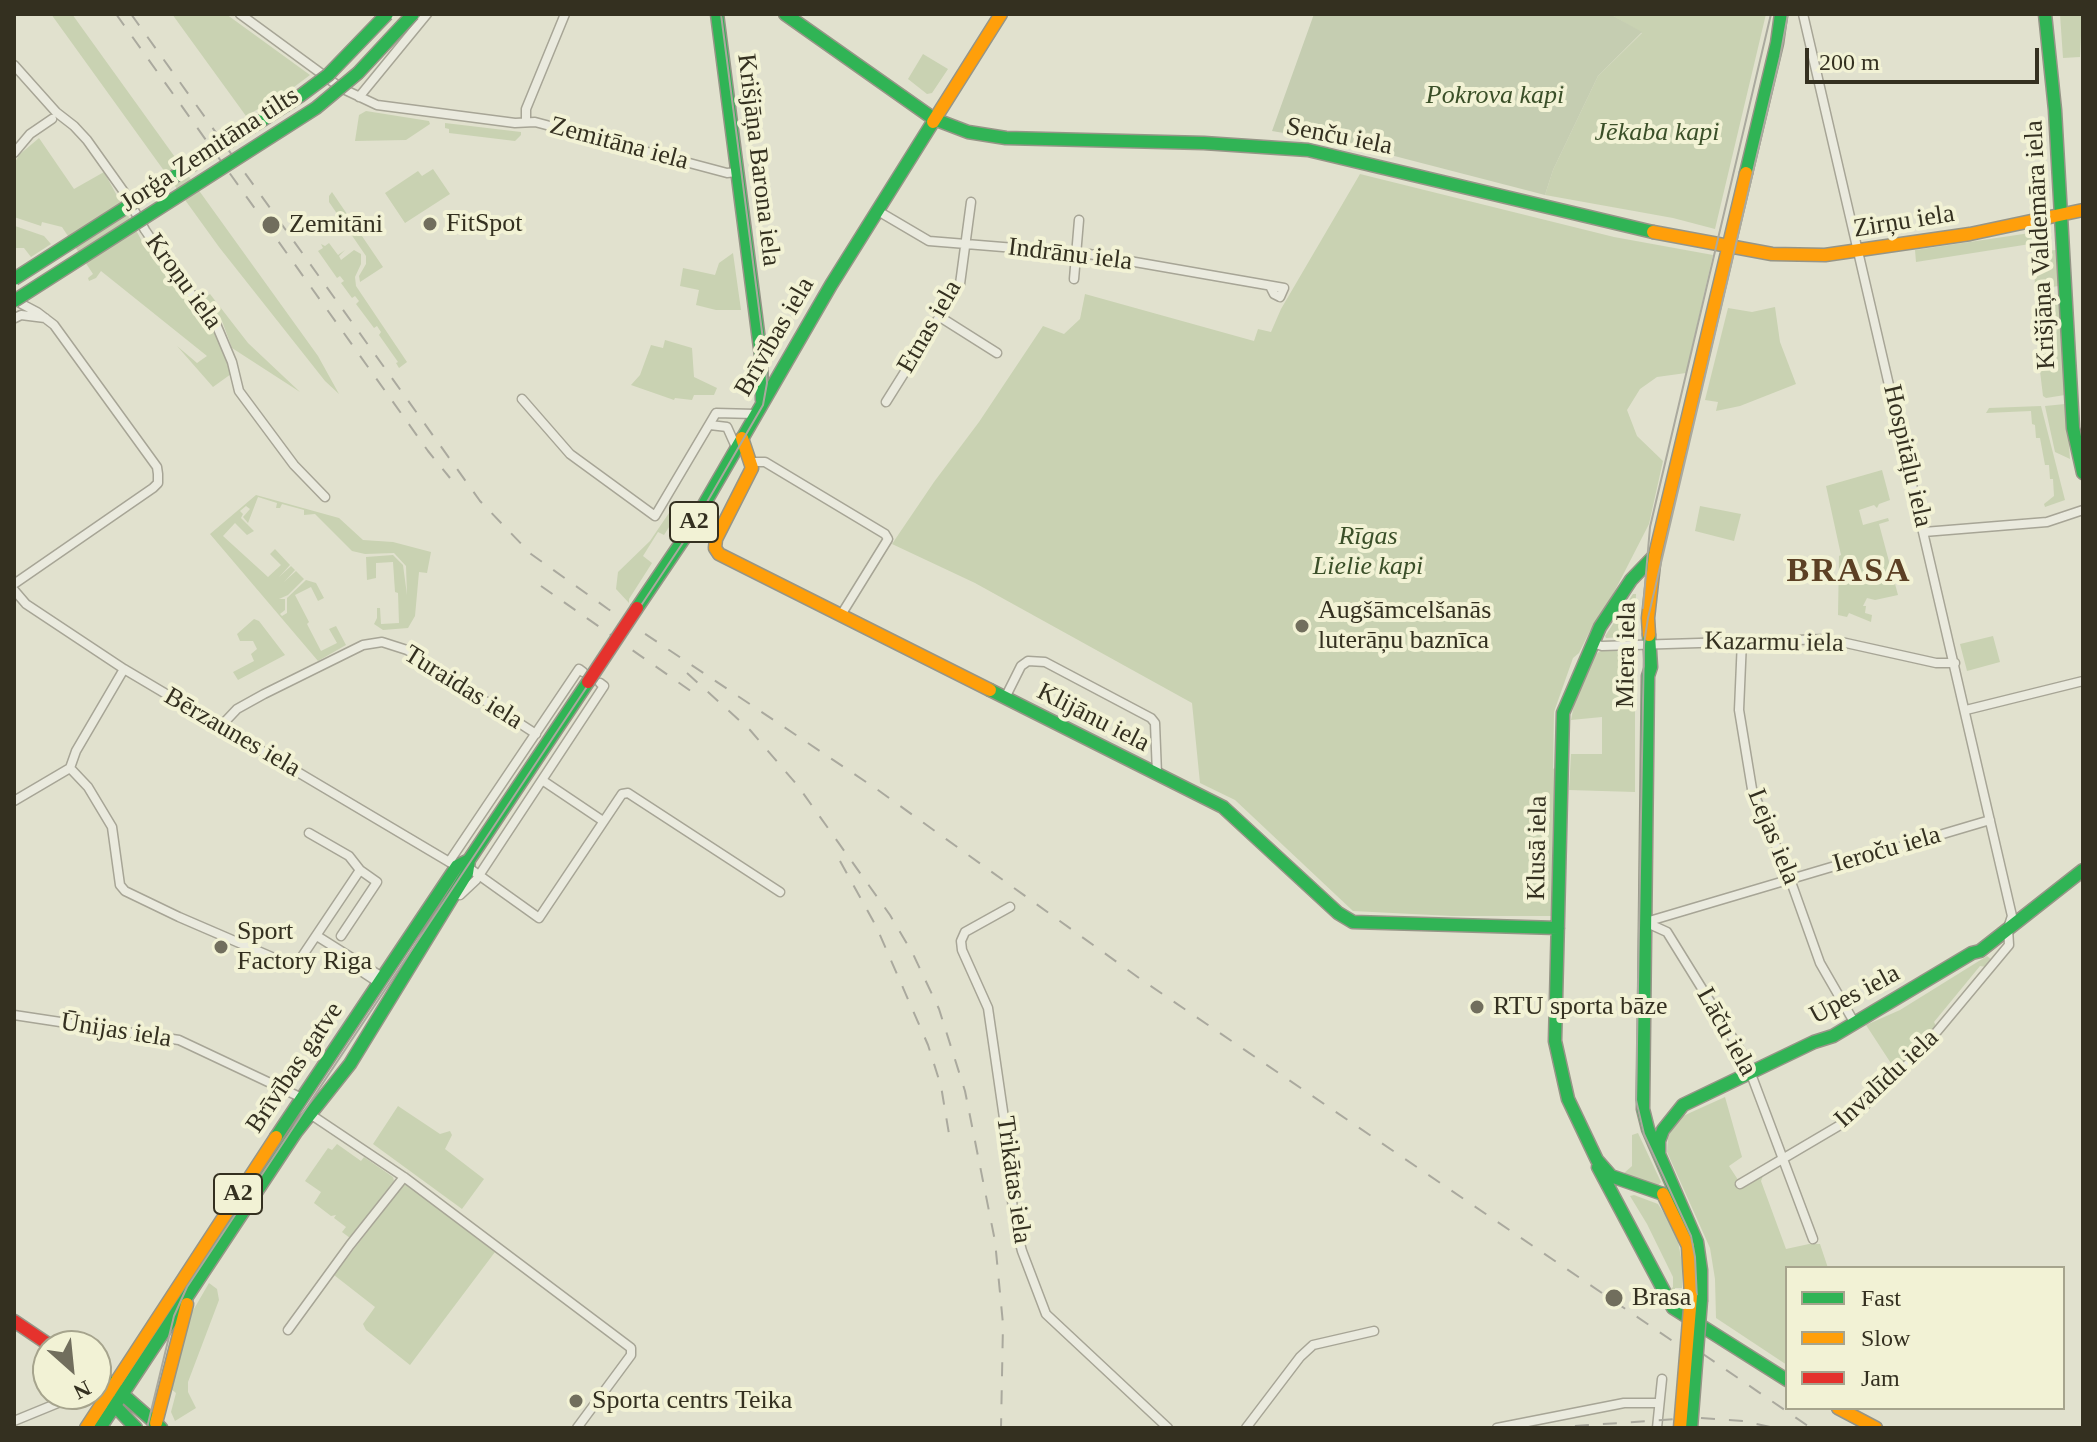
<!DOCTYPE html>
<meta charset="utf-8">
<style>
body{margin:0}
#map{position:relative;width:2097px;height:1442px;overflow:hidden;background:#e1e1ce;font-family:"Times New Roman",serif}
canvas{display:block}
.frame{position:absolute;inset:0;border:16px solid #343020;pointer-events:none}
.legend{position:absolute;left:1785px;top:1266px;width:280px;height:144px;box-sizing:border-box;background:#f2f2d5;border:2px solid #a6a48d;margin:0;padding:10px 14px;list-style:none;font-size:24px;color:#343020}
.legend li{display:flex;align-items:center;gap:16px;height:40px}
.legend b{width:40px;border:2px solid #a6a48d}
.north{position:absolute;left:32px;top:1330px;width:80px;height:80px;box-sizing:border-box;background:#f2f2d5;border:2px solid #a6a48d;border-radius:50%;rotate:153deg;font-size:22px;font-weight:700;line-height:32px;text-align:center;color:#343020}
.north::after{content:'';display:block;margin:auto;width:28px;height:36px;background:#716e5d;clip-path:polygon(50% 0,100% 100%,50% 72%,0 100%)}
.scale{position:absolute;left:1805px;top:48px;width:234px;height:36px;box-sizing:border-box;border:4px solid #343020;border-top:0;padding-left:10px;font-size:24px;line-height:28px;white-space:nowrap;color:#343020;-webkit-text-stroke:6px #f2f2d5;paint-order:stroke}
</style>
<div id="map">
<canvas width="2097" height="1442"></canvas>
<div class="frame"></div>
<ul class="legend">
<li><b style="height:10px;background:#30b455"></b>Fast</li>
<li><b style="height:10px;background:#ff9f0a"></b>Slow</li>
<li><b style="height:10px;background:#e5322d"></b>Jam</li>
</ul>
<div class="north">N</div>
<div class="scale">200 m</div>
</div>
<script>
const c = document.querySelector('canvas').getContext('2d');
c.lineJoin = 'round';
function fill(path, color) { c.fillStyle = color; c.fill(path, 'evenodd'); }
const toPath = rows => new Path2D(rows.map(r => 'M' + r).join(''));
function stroke(path, color, width, dash) { c.strokeStyle = color; c.lineWidth = width; c.lineCap = dash ? 'butt' : 'round'; c.setLineDash(dash || []); c.stroke(path); }
function drawText(font, color, halo, rows, align = 'center') {
  c.font = font + ' "Times New Roman",serif'; c.lineWidth = 8; c.setLineDash([]); c.textBaseline = 'middle'; c.strokeStyle = halo; c.fillStyle = color; for (const [text, x, y, turn = 0] of rows) {
    c.save(); c.translate(x, y); c.rotate((+turn || 0) * Math.PI / 180); c.textAlign = isNaN(turn) ? turn : align; if (halo) c.strokeText(text, 0, 0); c.fillText(text, 0, 0); c.restore();
  }
}
const green = toPath([
 [51,14,72,14,318,356,339,394,325,381,219,247],
 [172,14,226,14,310,75,286,93,246,116],
 [1610,14,1766,14,1715,229,1673,218,1545,195,1553,170,1598,76,1642,33],
 [2060,14,2082,14,2080,57,2063,58],
 [923,54,948,69,932,93,927,94,908,79],
 [366,111,429,121,430,124,406,140,355,141,359,115],
 [445,123,521,132,521,135,515,141,449,133,449,129,445,128],
 [39,138,74,189,104,172,143,243,214,328,231,374,213,387,177,346,197,363,207,356,101,271,96,278,89,281,88,278,93,274,62,227,42,222,41,226,14,217,14,164,19,155],
 [433,169,450,194,405,223,385,193,418,171,422,176],
 [1360,174,1614,237,1713,255,1686,373,1657,377,1640,389,1627,410,1637,436,1663,461,1649,524,1604,612,1590,631,1579,653,1573,658,1554,712,1553,769,1557,766,1558,824,1553,816,1551,916,1452,916,1353,911,1235,800,1200,783,1192,703,975,583,892,544,934,482,979,422,1043,326,1064,334,1080,319,1085,294,1254,341,1258,329,1271,332,1281,309],
 [332,192,383,267,360,282,359,276,366,264,366,256,329,202,329,196],
 [15,226,44,236,51,244,31,257,24,248,15,248,14,246],
 [2037,232,2030,244,1916,262,1915,250],
 [329,243,338,255,345,250,339,256,341,260,354,250,361,254,361,264,355,277,356,286,407,362,399,368,396,363,398,362,379,335,381,332,377,326,374,328,356,304,359,301,355,296,352,298,341,283,344,281,340,276,337,278,318,251,323,248,321,244,325,246],
 [2058,250,2059,286,2035,289,2034,251],
 [733,253,741,310,716,310,696,305,699,290,680,286,683,268,715,275,719,263],
 [210,294,248,343,300,392,232,348,222,321,202,300],
 [2057,296,2059,298,2065,395,2046,398,2043,396,2037,346,2035,297],
 [1775,307,1780,342,1796,384,1740,406,1716,411,1718,402,1705,400,1728,308,1752,312],
 [665,340,692,348,694,377,717,388,714,395,694,395,692,400,675,398,674,400,631,385,640,375,651,345,663,348],
 [2065,404,2066,405,2070,459,2055,452,2045,406],
 [2041,406,2065,500,2045,507,2044,504,2054,496,2053,479,2050,479,2049,465,2045,465,2040,438,2036,438,2035,425,2032,424,2031,411,1986,413,1989,408],
 [1882,470,1890,500,1879,504,1877,508,1874,505,1859,510,1863,525,1888,518,1889,521,1879,524,1898,595,1875,600,1867,598,1863,606,1866,606,1865,613,1872,615,1871,622,1849,613,1847,617,1838,615,1839,556,1841,555,1826,486],
 [256,495,339,518,363,540,393,542,431,552,427,573,419,572,415,616,408,628,383,630,374,624,377,618,377,608,380,608,381,624,399,623,398,593,395,592,393,562,376,563,376,578,367,580,366,557,393,555,403,565,407,595,406,566,394,553,365,554,352,551,315,514,304,515,304,510,282,504,280,508,276,508,277,503,258,497,248,523,243,517,250,509,246,506,240,511,243,514,241,518,254,531,247,535,235,523,223,536,268,577,281,565,270,554,275,549,290,565,279,577,291,566,295,570,284,582,296,571,304,579,288,595,279,599,285,599,285,610,280,614,282,616,287,613,287,598,306,580,316,583,324,598,318,601,311,587,295,595,309,622,307,624,321,651,337,643,329,629,336,626,346,645,318,661,210,534],
 [1700,506,1741,514,1734,541,1695,531],
 [669,513,676,516,664,535,658,532,643,556,652,563,629,599,629,603,616,589,618,572,650,541],
 [1633,594,1636,594,1635,636,1606,638,1605,636],
 [254,619,259,621,285,655,238,680,233,672,254,661,251,654,257,649,253,641,240,641,237,634],
 [1993,636,2000,662,1967,671,1960,644],
 [1630,649,1635,666,1635,792,1569,790,1571,754,1602,754,1602,717,1571,720,1574,704,1592,658,1601,650],
 [1987,956,1992,960,1986,967,1980,966,1934,1022,1937,1028,1896,1071,1866,1025,1900,1010],
 [1725,1097,1742,1157,1729,1166,1742,1186,1763,1176,1761,1181,1786,1249,1809,1244,1820,1244,1828,1268,1787,1268,1787,1365,1716,1318,1715,1279,1710,1248,1667,1152,1668,1138,1674,1123,1683,1116],
 [398,1106,440,1134,450,1131,452,1135,445,1149,484,1179,462,1209,373,1144],
 [1638,1133,1661,1182,1658,1186,1623,1174,1632,1166,1632,1135],
 [337,1144,361,1161,364,1157,393,1177,394,1181,350,1238,342,1232,346,1227,334,1218,336,1215,331,1216,314,1203,321,1192,305,1181,328,1148,332,1150],
 [405,1183,495,1252,410,1365,366,1330,363,1324,375,1307,334,1275],
 [1634,1195,1658,1204,1669,1221,1678,1241,1682,1263,1682,1288,1675,1288,1675,1293,1680,1297,1670,1290,1673,1287,1673,1277,1647,1224,1630,1196],
 [209,1283,217,1289,219,1300,188,1382,188,1392,196,1408,175,1421,171,1412,176,1393,171,1389,191,1314]
]);
const cemetery = toPath([
 [1314,14,1610,14,1642,32,1598,76,1553,170,1545,195,1348,144,1272,131]
]);
const street = toPath([
 [240,14,341,88,377,105,515,123,535,122,727,173,737,172],
 [14,65,56,112,74,126,87,140,124,192,145,230,175,274,216,324,232,362,239,391,294,465,325,497],
 [359,97,427,14],
 [526,122,526,109,565,14],
 [14,153,30,134,52,119],
 [878,211,929,241,1089,254,1284,288,1280,297,1274,294,1270,286],
 [1074,279,1079,220],
 [940,317,997,353],
 [15,318,21,315,45,318],
 [522,399,570,454,655,516,716,413,755,414],
 [886,402,960,284,971,202],
 [710,425,727,427,736,447],
 [752,462,765,462,885,534,888,539,841,615],
 [1924,532,2047,522,2083,510],
 [14,584,153,488,158,483,158,474,157,467,54,325,37,312,16,301],
 [14,590,26,604,124,669,456,866],
 [1742,640,1739,710,1752,789,1790,879,1820,963,1854,1022],
 [1592,643,1602,646,1828,639,1936,663,1955,663],
 [1005,698,1021,666,1028,661,1045,662,1151,718,1155,723,1157,774],
 [1966,710,2083,681],
 [220,727,237,709,264,694,363,645,382,642,407,650,536,734],
 [70,768,88,787,112,827,120,885,125,891,179,917,295,967,360,870,349,856,309,833],
 [542,780,603,821],
 [14,801,70,768,76,751,124,669],
 [449,862,579,669,583,672],
 [469,868,539,918,622,794,628,793,780,892],
 [460,895,476,880,604,686,600,683],
 [1010,907,965,932,961,941,962,950,988,1008,1005,1125,1014,1221,1022,1251,1046,1314,1168,1428],
 [1645,922,1667,932,1745,1058,1813,1239],
 [1646,922,1990,820],
 [317,936,382,977],
 [341,936,377,882,360,870],
 [333,947,335,954,379,983],
 [14,1015,179,1040,302,1098],
 [310,1114,404,1177,631,1348,631,1355,577,1428],
 [1740,1184,1852,1118,1919,1053,2009,945,2008,928,2012,916,1803,14],
 [288,1330,350,1245,404,1177],
 [14,1421,75,1396],
 [1246,1428,1300,1357,1313,1345,1374,1331],
 [1497,1428,1624,1403,1659,1403],
 [1657,1428,1662,1379]
]);
const fast = toPath([
 [717,14,761,356,762,400],
 [785,14,934,119],
 [2045,14,2055,110,2073,428,2083,473],
 [934,119,968,132,1006,138,1204,143,1308,150,1653,232],
 [1746,173,1777,43,1781,14],
 [1655,555,1631,580,1600,627,1563,713,1555,1041,1568,1099,1597,1160,1611,1176,1663,1194],
 [637,608,687,534,831,285,933,122],
 [1649,635,1651,667,1648,676,1643,1109,1648,1129,1697,1242,1701,1270,1701,1300],
 [990,690,1223,807,1338,913,1353,922,1558,928],
 [276,1137,457,866,469,860,588,682],
 [1659,1154,1659,1141,1663,1130,1683,1105,1814,1042,1833,1036,1972,953,1980,951,2083,870],
 [1598,1167,1673,1308,1787,1380],
 [96,1371,161,1428],
 [96,1386,136,1428],
 [100,1428,296,1132,350,1064,467,873,469,860]
]);
const slow = toPath([
 [933,122,1001,14],
 [1653,232,1772,254,1825,255,1970,234,2083,210],
 [742,438,752,468,716,539,715,548,719,554,990,690],
 [1649,635,1648,618,1655,555,1746,173],
 [1663,1194,1688,1246,1691,1296],
 [1838,1408,1876,1428],
 [156,1423,187,1304],
 [86,1428,276,1137]
]);
const jam = toPath([
 [14,1321,51,1346]
]);
const tram = toPath([
 [1643,608,1650,527,1771,14],
 [147,1428,174,1316,187,1287,688,535,763,405,767,383,765,355,721,14],
 [1687,1428,1697,1299,1695,1257,1691,1236,1644,1134,1636,1100,1644,644,1648,618,1780,57,1788,14]
]);
const rail = toPath([
 [116,14,428,451,450,478],
 [131,14,480,501,531,554,608,609,878,790,1139,978,1677,1344],
 [541,586,695,694],
 [687,673,750,730,798,786,890,915,913,954,939,1009,965,1091,995,1241,1003,1324,1001,1428],
 [840,861,876,926,928,1045,941,1086,949,1134],
 [1703,1354,1811,1428],
 [1701,1418,1743,1421,1775,1428],
 [1547,1428,1676,1419]
]);
const fastBridge = toPath([
 [14,279,300,96,328,75,387,14],
 [14,301,316,108,358,73,413,14],
 [1691,1428,1701,1300]
]);
const slowBridge = toPath([
 [1680,1428,1691,1296]
]);
const jamBridge = toPath([
 [588,682,637,608]
]);
const markers = [
 [430,224,8,"#716e5d"],
 [271,225,10,"#716e5d"],
 [1302,626,8,"#716e5d"],
 [221,947,8,"#716e5d"],
 [1477,1007,8,"#716e5d"],
 [1614,1298,10,"#716e5d"],
 [576,1401,8,"#716e5d"]
];
const shields = [
 [694,522,48],
 [238,1194,48]
];
const shieldNames = [
 ["A2",694,522],
 ["A2",238,1194]
];
const parkNames = [
 ["Pokrova kapi",1495,96],
 ["Jēkaba kapi",1657,133],
 ["Rīgas",1368,537],
 ["Lielie kapi",1368,567]
];
const streetNames = [
 ["Senču iela",1339,137,11],
 ["Zemitāna iela",619,144,15],
 ["Jorģa Zemitāna tilts",210,150,-33],
 ["Krišjāņa Barona iela",758,160,83],
 ["Zirņu iela",1904,222,-9],
 ["Krišjāņa Valdemāra iela",2041,245,-93],
 ["Indrānu iela",1070,255,7],
 ["Kroņu iela",183,282,54],
 ["Etnas iela",930,327,-60],
 ["Brīvības iela",775,337,-60],
 ["Hospitāļu iela",1907,456,77],
 ["Kazarmu iela",1774,643,1],
 ["Miera iela",1627,655,-89],
 ["Turaidas iela",463,688,32],
 ["Klijānu iela",1093,718,27],
 ["Bērzaunes iela",232,733,30],
 ["Lejas iela",1773,837,68],
 ["Klusā iela",1538,848,-89],
 ["Ieroču iela",1887,850,-16],
 ["Upes iela",1855,995,-28],
 ["Ūnijas iela",116,1031,9],
 ["Lāču iela",1726,1032,61],
 ["Brīvības gatve",295,1068,-56],
 ["Invalīdu iela",1887,1079,-43],
 ["Trikātas iela",1013,1180,82]
];
const poiNames = [
 ["FitSpot",446,224],
 ["Zemitāni",289,225],
 ["Augšāmcelšanās",1318,611],
 ["luterāņu baznīca",1318,641],
 ["Sport",237,932],
 ["Factory Riga",237,962],
 ["RTU sporta bāze",1493,1007],
 ["Brasa",1632,1298],
 ["Sporta centrs Teika",592,1401]
];
const districtNames = [
 ["BRASA",1849,572]
];
fill(green, '#c9d2b2');
fill(cemetery, '#c5cdb1');
stroke(street, '#a7a596', 11);
stroke(fast, '#969587', 15);
stroke(slow, '#969587', 15);
stroke(jam, '#969587', 15);
stroke(street, '#eaeade', 8);
stroke(fast, '#30b455', 12);
stroke(slow, '#ff9f0a', 12);
stroke(jam, '#e5322d', 12);
stroke(tram, '#aaa99e', 2);
stroke(rail, '#aaa99e', 2, [14, 14]);
stroke(fastBridge, '#969587', 15, []);
stroke(slowBridge, '#969587', 15, []);
stroke(jamBridge, '#969587', 15, []);
stroke(fastBridge, '#30b455', 12);
stroke(slowBridge, '#ff9f0a', 12);
stroke(jamBridge, '#e5322d', 12);
for (const [x, y, r, color] of markers) { const dot = new Path2D(); dot.arc(x, y, r, 0, 2 * Math.PI); c.fillStyle = color; c.fill(dot); stroke(dot, '#f2f2d5', 3); }
for (const [x, y, w] of shields) { const box = new Path2D(); box.roundRect(x - w / 2, y - 20, w, 40, 6); c.fillStyle = '#f2f2d5'; c.fill(box); stroke(box, '#343020', 2); }
drawText('bold 24px', '#343020', null, shieldNames);
drawText('italic 26px', '#3a4f28', '#f2f2d5', parkNames);
drawText('26px', '#343020', '#f2f2d5', streetNames);
drawText('26px', '#343020', '#f2f2d5', poiNames, 'left');
c.letterSpacing = '2px';
drawText('bold 34px', '#5c4024', '#f2f2d5', districtNames);
c.letterSpacing = '0px';
</script>
